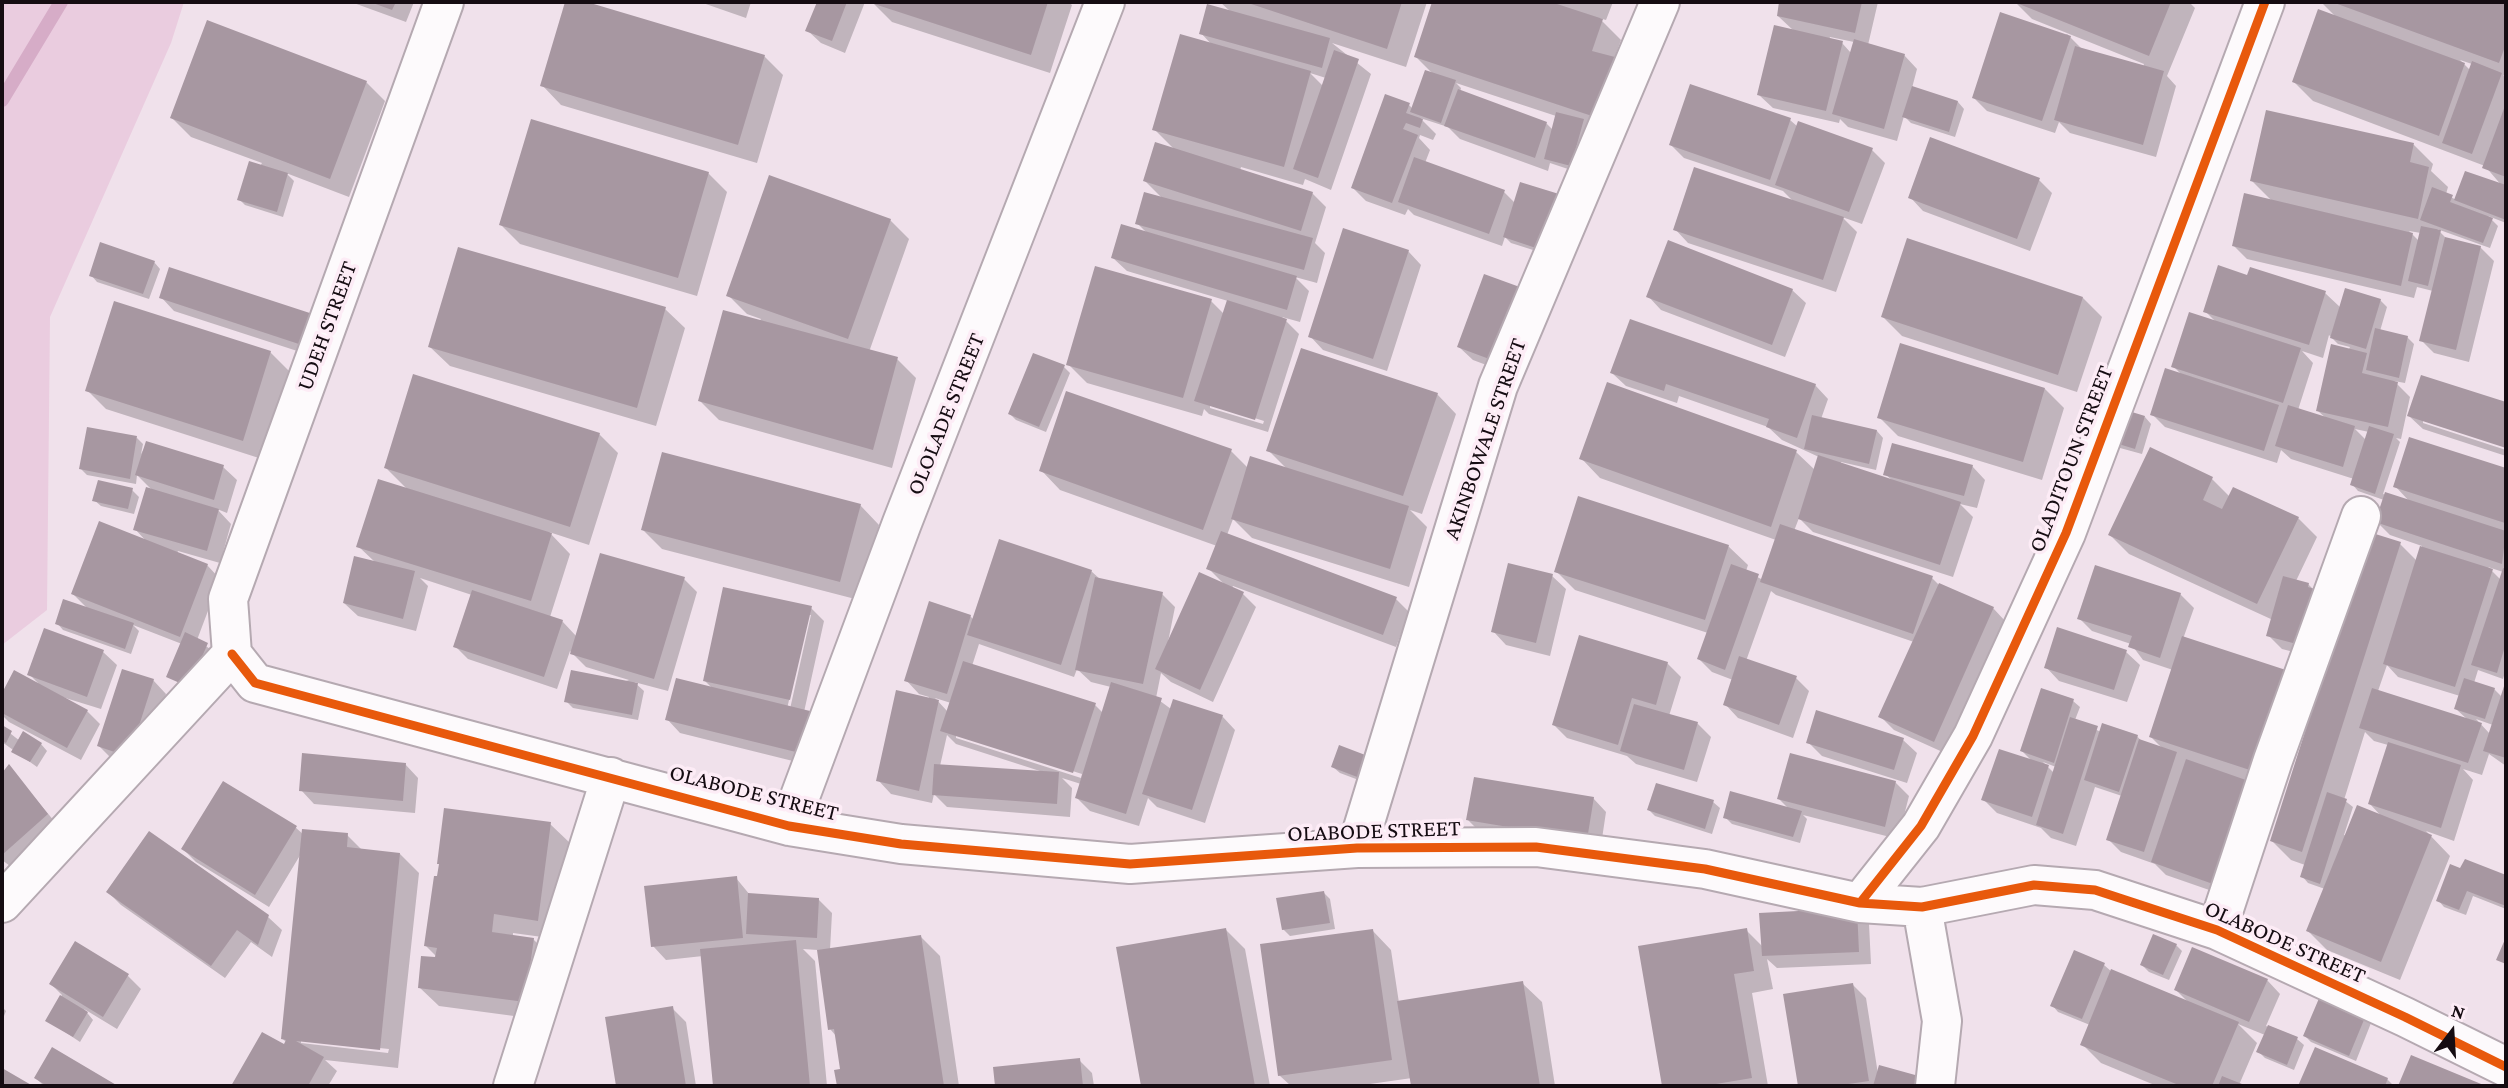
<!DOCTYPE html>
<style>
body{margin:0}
#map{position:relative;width:2508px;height:1088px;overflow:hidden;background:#f0e1eb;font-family:"Crimson Pro",serif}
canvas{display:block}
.frame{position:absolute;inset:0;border:4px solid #150c12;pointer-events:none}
.north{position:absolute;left:2417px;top:997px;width:70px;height:70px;-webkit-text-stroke:5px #fdecf6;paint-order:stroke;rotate:17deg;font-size:19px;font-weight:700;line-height:28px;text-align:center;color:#150c12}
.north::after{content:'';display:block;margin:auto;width:24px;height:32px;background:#150c12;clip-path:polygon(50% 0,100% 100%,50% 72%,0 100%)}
</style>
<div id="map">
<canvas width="2508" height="1088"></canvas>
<div class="frame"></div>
<div class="north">N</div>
</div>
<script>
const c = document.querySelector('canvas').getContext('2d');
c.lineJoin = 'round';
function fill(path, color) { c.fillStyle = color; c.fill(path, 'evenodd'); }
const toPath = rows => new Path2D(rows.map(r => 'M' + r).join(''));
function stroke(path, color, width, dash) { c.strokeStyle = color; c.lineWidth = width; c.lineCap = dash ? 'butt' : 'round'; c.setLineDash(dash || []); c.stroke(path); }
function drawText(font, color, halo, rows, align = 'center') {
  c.font = font + ' "Crimson Pro",serif'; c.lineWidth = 7; c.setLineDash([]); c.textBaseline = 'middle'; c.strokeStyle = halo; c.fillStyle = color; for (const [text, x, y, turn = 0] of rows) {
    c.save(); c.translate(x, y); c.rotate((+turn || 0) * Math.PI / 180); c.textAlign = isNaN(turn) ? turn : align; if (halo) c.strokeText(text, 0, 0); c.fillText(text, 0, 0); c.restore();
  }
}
const green = toPath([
 [2,2,184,2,171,43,50,317,47,610,2,645]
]);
const shadow = toPath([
 [351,2,414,2,406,22],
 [566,2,581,2,764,56,783,75,757,163,561,105,542,85],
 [700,2,751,2,746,18],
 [819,2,865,2,845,53,821,43,807,30],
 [872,2,1068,2,1072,5,1050,73,892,22],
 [1220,2,1427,2,1406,67,1332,43,1371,74,1331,190,1305,179,1303,185,1241,167,1240,171,1312,193,1326,207,1315,243,1325,253,1317,283,1295,277,1309,291,1300,322,1282,317,1299,334,1268,432,1209,414,1204,409,1202,416,1087,383,1068,364,1211,301,1224,314,1228,301,1127,271,1113,258,1147,233,1137,223,1163,199,1145,181,1175,150,1154,129,1212,45,1201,33,1231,12],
 [1310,73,1326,78,1323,86],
 [1210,404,1264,421,1263,424,1210,408],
 [1434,2,1613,2,1606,20,1599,18,1621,40,1614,59,1633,78,1577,172,1550,163,1548,171,1460,139,1448,127,1420,118,1436,134,1433,140,1420,135,1419,138,1430,150,1425,163,1504,192,1515,203,1549,255,1511,243,1505,237,1502,246,1414,215,1408,209,1405,215,1366,201,1353,188,1409,105,1413,109,1434,75,1416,57],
 [1456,83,1556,116,1553,130,1546,123,1460,92,1461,88],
 [1781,2,1878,2,1868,45,1904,55,1917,69,1912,88,1958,102,1964,109,1955,137,1911,123,1904,116,1897,141,1848,127,1840,119,1839,123,1773,108,1759,95,1795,32,1778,16],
 [1830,37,1854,42,1851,53,1842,43,1829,40],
 [2015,2,2189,2,2195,8,2167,76,2176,86,2156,157,2070,133,2059,122,2055,133,1987,111,1974,98,2067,34,2082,49,2143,67,2144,64,2032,19],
 [2321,2,2506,2,2506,77,2503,75,2506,79,2506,223,2488,216,2498,226,2490,248,2437,229,2447,239,2479,246,2494,261,2469,362,2434,353,2421,340,2433,291,2417,287,2414,298,2247,259,2234,246,2273,202,2252,181,2267,112,2414,145,2433,164,2431,171,2448,187,2446,194,2456,200,2502,186,2485,166,2313,101,2294,82,2338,19],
 [2460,60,2472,64,2470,70],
 [2409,231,2421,233,2419,241],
 [366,82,385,101,349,197,286,173,294,181,283,217,245,205,239,199,262,163,191,137,172,118],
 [1790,120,1798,127,1872,150,1885,163,1862,224,1842,217,1857,232,1836,292,1688,243,1675,229,1794,202,1783,191,1684,158,1671,145],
 [708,173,727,192,697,296,520,244,501,225],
 [2039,180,2052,193,2030,251,1923,211,1910,197],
 [890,220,909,239,869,352,897,359,916,378,892,468,719,420,700,401,761,319,747,314,728,295],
 [1408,251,1421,265,1387,371,1323,350,1310,336],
 [154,262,160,269,149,299,97,282,91,275],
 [1485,276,1513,375,1473,360,1459,347],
 [2248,277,2325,293,2341,308,2380,300,2387,307,2380,331,2407,337,2414,344,2405,383,2394,381,2410,397,2401,439,2396,438,2400,442,2383,494,2410,502,2395,486,2410,439,2506,470,2506,669,2503,679,2478,670,2474,683,2494,689,2502,697,2506,684,2506,766,2489,754,2482,775,2463,769,2473,780,2454,841,2426,831,2450,856,2400,980,2327,950,2308,931,2325,889,2308,883,2302,876,2305,865,2291,860,2272,841,2400,544,2417,561,2422,546,2390,535,2377,522,2384,500,2358,491,2352,484,2354,479,2291,459,2281,450,2277,463,2165,427,2152,414,2183,376,2173,366,2216,322,2205,311],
 [2329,335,2338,344,2350,347,2318,411,2327,419,2298,410,2313,363,2302,351,2323,358],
 [2355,429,2369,432,2366,440],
 [2488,567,2503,572,2501,580],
 [2387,665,2398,677,2460,696,2456,709,2468,720,2378,691],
 [2476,719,2493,725,2490,734],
 [2365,732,2374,741,2388,745,2370,804,2382,817,2347,836,2344,835,2353,807,2344,800],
 [1792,290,1806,303,1785,357,1661,310,1648,296],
 [161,297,334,332,325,360,174,311],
 [2083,298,2102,317,2077,392,1902,336,1883,317],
 [665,309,685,328,656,426,450,366,430,347],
 [270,352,289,371,262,459,106,409,87,390],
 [1064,367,1070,373,1046,432,1016,420,1010,414],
 [1612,373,1815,385,1828,399,1821,419,1877,431,1883,438,1876,470,1841,462,1841,465,1893,481,1885,474,1972,466,1985,480,1977,508,1960,504,1973,517,1953,577,1813,532,1799,518,1794,531,1932,578,1940,586,1993,608,2006,622,1947,754,1894,730,1881,717,1914,642,1776,595,1771,591,1746,661,1796,678,1809,691,1793,738,1738,718,1725,704,1733,680,1712,672,1699,659,1708,633,1575,590,1556,571,1728,546,1748,565,1746,571,1763,580,1776,540,1600,478,1581,458,1796,452,1815,470,1819,457,1782,440,1768,427,1679,396,1677,403,1626,386],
 [2422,377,2506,404,2506,446,2423,419,2423,423,2506,450,2506,456,2423,429,2409,416],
 [2045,389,2064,408,2042,480,1898,436,1879,417],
 [1437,394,1456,414,1422,514,1410,510,1427,527,1409,587,1252,538,1233,519,1227,535,1396,599,1409,612,1396,647,1233,586,1232,588,1243,594,1256,607,1213,702,1171,682,1161,673,1156,698,1171,709,1222,716,1235,730,1205,823,1157,807,1148,798,1139,826,1090,811,1077,798,1081,784,1062,778,1072,788,1070,817,947,807,934,794,932,803,891,794,878,780,928,699,929,697,919,694,906,680,970,616,974,620,1091,571,1101,580,1162,594,1175,607,1168,642,1225,585,1208,568,1217,546,1060,490,1041,470,1231,451,1248,468,1288,470,1268,450],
 [979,644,1074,677,1077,669,1091,682,1111,687,1103,713,1095,705,972,666],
 [935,698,951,703,948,712],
 [956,734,1082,774,1081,778,956,738],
 [947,735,956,744,1043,772,940,766],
 [2145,417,2151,424,2142,454,2120,448,2114,441],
 [599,434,618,453,589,545,549,532,570,554,550,617,562,621,577,637,684,579,697,592,668,691,634,682,644,691,638,720,573,708,566,701,629,680,586,667,570,651,557,689,468,659,455,646,472,595,420,578,428,586,416,631,358,616,344,603,376,563,358,546,408,490,386,468],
 [137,438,143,444,141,454,147,443,223,467,237,480,227,513,217,509,231,524,220,563,178,551,177,554,207,565,220,579,197,640,213,651,195,692,168,676,182,644,133,625,139,631,131,654,63,630,57,623,89,610,73,594,147,542,135,529,153,491,137,475,136,484,87,475,81,469],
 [2212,479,2230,497,2298,518,2317,537,2296,581,2308,584,2315,591,2325,660,2282,649,2268,635,2273,620,2129,554,2110,535],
 [132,490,139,497,134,514,101,506,94,500],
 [860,505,879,525,859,600,662,549,643,530],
 [1552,576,1566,589,1550,656,1506,645,1493,631],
 [2180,594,2194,608,2183,639,2294,674,2241,901,2166,875,2155,864,2121,852,2108,839,2122,796,2095,787,2076,846,2051,838,2041,828,1997,813,1983,799,2033,762,2022,751,2073,701,2080,707,2075,720,2101,732,2137,736,2143,743,2163,749,2151,737,2173,670,2143,660,2131,644,2092,631,2079,618],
 [2043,762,2056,767,2054,773],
 [811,608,824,621,804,712,822,726,813,766,680,733,667,719,713,689,705,681],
 [808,615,811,615,790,709,787,709],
 [103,652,117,665,101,709,59,696,87,711,100,724,81,760,9,722,2,715,2,696,15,672,39,684,29,674],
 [2126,652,2140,665,2127,702,2059,681,2046,667],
 [1667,663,1681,677,1669,716,1697,723,1711,737,1697,782,1636,764,1627,756,1567,738,1554,725],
 [153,680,166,694,142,769,112,759,99,746],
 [2,727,20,741,41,744,47,751,37,767,2,742],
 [1903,740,1917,753,1907,783,1822,756,1808,742],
 [405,764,418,778,415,813,314,804,301,790],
 [9,767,60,828,14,869,2,860,2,776],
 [1333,767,1386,769,1380,788,1340,773],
 [1895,782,1909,796,1898,839,1803,815,1807,819,1800,843,1732,824,1725,817,1790,810,1779,799],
 [1593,798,1606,812,1600,852,1481,833,1468,820],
 [1713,802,1720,808,1712,834,1655,816,1649,810],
 [550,824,570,843,557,939,513,933,513,936,533,939,552,958,544,1020,439,1006,419,987,440,960,426,946,441,865],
 [295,827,304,835,347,835,363,851,400,854,419,873,398,1068,325,1060,337,1071,328,1086,233,1086,262,1034,285,1047,287,1043,282,1038,302,852,269,907,196,862,183,849],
 [301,1040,389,1049,388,1053,301,1043],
 [2466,861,2506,877,2506,909,2473,896,2466,915,2444,907,2438,900],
 [736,878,750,895,818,899,832,913,830,950,921,937,940,956,959,1086,838,1086,836,1072,842,1071,837,1037,830,1029,818,950,803,949,815,961,827,1086,715,1086,703,956,666,960,653,946],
 [108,892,268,917,282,930,272,957,251,942,225,978,121,905],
 [1324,893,1330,899,1335,929,1290,936,1283,929],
 [1856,910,1869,924,1871,964,1777,968,1767,959,1773,989,1752,993,1768,1086,1664,1086,1640,947,1746,930,1763,947],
 [1226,930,1245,949,1270,1086,1143,1086,1118,948],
 [1372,930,1391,950,1399,1003,1522,983,1542,1002,1555,1086,1413,1086,1412,1078,1356,1086,1291,1086,1279,1075],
 [2176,945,2182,951,2169,980,2149,972,2142,965],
 [2104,965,2112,972,2189,1003,2176,990,2267,980,2280,994,2266,1026,2297,1039,2304,1045,2294,1070,2265,1058,2258,1051,2265,1035,2238,1024,2257,1043,2239,1085,2242,1086,2157,1086,2101,1063,2082,1044,2090,1025,2058,1012,2052,1005],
 [128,976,141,989,117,1029,84,1009,93,1020,80,1042,47,1020,62,995,51,984],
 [1853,985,1866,998,1878,1074,1932,1086,1800,1086,1785,995],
 [2,1007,6,1011,2,1021],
 [672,1008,686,1022,696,1086,617,1086,607,1018],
 [2365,1016,2371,1023,2356,1061,2311,1042,2305,1036],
 [2316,1049,2387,1079,2394,1086,2300,1086],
 [52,1050,115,1086,44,1086,36,1078],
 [1079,1060,1092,1073,1094,1086,997,1086,995,1068]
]);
const stream = toPath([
 [2,100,61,2]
]);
const building = toPath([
 [370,2,396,2,392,10],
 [565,2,587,2,765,55,738,145,540,86],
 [817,2,847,2,832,41,805,31],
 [868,2,1048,2,1031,55],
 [1245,2,1402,2,1387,49],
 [1432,2,1551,2,1603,19,1592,51,1615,57,1595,117,1414,57],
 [1779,2,1862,2,1855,33,1777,16],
 [2014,2,2171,2,2149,56],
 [2332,2,2506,2,2506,44,2499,63],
 [1207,4,1330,38,1322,68,1199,34],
 [2318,9,2465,63,2439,136,2292,82],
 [2000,12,2071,36,2042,121,1972,98],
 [207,20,367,81,330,179,170,118],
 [1774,25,1843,41,1826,111,1757,95],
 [1180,34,1311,71,1284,167,1152,130],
 [1854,39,1905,54,1884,129,1832,114],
 [2075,46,2164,71,2143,145,2054,120],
 [1334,50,1359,59,1318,178,1293,169],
 [2472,61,2502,73,2472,154,2442,143],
 [1425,70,1456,80,1441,123,1410,112],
 [1690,84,1791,118,1770,180,1669,145],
 [1912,86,1958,101,1949,132,1902,117],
 [1458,89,1547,122,1535,158,1444,126],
 [1385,94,1410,103,1406,113,1423,119,1420,128,1406,123,1403,129,1418,135,1392,203,1351,188],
 [2506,103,2506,177,2482,168],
 [2266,110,2414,143,2410,162,2429,167,2418,219,2250,181],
 [1556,112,1584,119,1571,166,1544,159],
 [531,119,709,172,678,278,499,225],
 [1798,121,1873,148,1849,212,1775,185],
 [1930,137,2040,178,2017,239,1908,198],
 [1155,142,1313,192,1301,231,1143,181],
 [1414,157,1505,190,1489,234,1398,202],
 [249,161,288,173,277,212,237,200],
 [1694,167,1844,217,1823,280,1673,230],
 [2465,171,2506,185,2506,220,2454,200],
 [769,175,891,219,848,339,726,296],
 [1520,182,1559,194,1542,250,1503,237],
 [2432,187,2453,195,2450,202,2493,218,2483,243,2420,220],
 [1144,192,1313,238,1304,270,1135,224],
 [2244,193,2413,233,2401,286,2232,246],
 [1121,224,1297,276,1287,310,1111,258],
 [2421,226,2441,230,2428,286,2408,281],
 [1343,228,1409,250,1373,359,1308,337],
 [2445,237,2481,246,2456,350,2419,341],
 [1907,238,2083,297,2058,375,1881,317],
 [1668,240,1793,289,1772,345,1646,297],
 [100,242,155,261,143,294,89,276],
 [458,247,666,307,637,408,428,347],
 [2218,265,2247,275,2250,267,2326,291,2309,345,2203,312],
 [1095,266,1212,299,1183,398,1066,365],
 [169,267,322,317,311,348,159,298],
 [1484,274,1528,290,1500,363,1457,347],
 [2345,288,2381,299,2366,349,2330,338],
 [1227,300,1287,319,1255,420,1194,401],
 [114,301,271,351,243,441,85,391],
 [723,310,898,357,873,450,698,401],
 [2189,312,2301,348,2283,403,2171,367],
 [1630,319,1816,384,1797,438,1766,427,1769,419,1666,384,1664,391,1610,373],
 [2375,328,2408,336,2399,378,2366,370],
 [1900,343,2045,388,2023,462,1877,418],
 [2331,344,2367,353,2362,373,2398,382,2388,427,2316,411],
 [1301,348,1438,393,1403,496,1266,451],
 [1033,353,1065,365,1039,427,1008,414],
 [2165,368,2279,405,2264,451,2150,415],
 [413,374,600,433,570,527,384,468],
 [2421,375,2506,402,2506,448,2407,416],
 [1607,382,1797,450,1771,527,1579,459],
 [1066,391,1232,449,1203,530,1039,471],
 [2288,405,2355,426,2343,467,2275,446],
 [2122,409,2145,416,2135,449,2112,442],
 [1812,415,1877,430,1869,464,1804,449],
 [2369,426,2394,434,2375,494,2350,485],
 [87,427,137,436,130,479,79,469],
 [2409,437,2506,468,2505,523,2393,487],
 [146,441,224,465,214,500,135,475],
 [1892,443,1973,465,1964,496,1883,475],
 [2150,447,2213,477,2203,500,2222,509,2233,487,2299,517,2257,604,2108,535],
 [662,452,861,504,840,582,641,530],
 [1818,455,1961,502,1940,565,1798,519],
 [1250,456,1409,506,1390,569,1231,519],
 [378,479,552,533,531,601,356,547],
 [98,480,133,488,128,509,92,501],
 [146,487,219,509,207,551,133,530],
 [2385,492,2506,531,2502,564,2375,522],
 [1578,496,1729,545,1705,620,1554,572],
 [99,521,208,564,180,637,71,594],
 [1780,524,1933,576,1913,634,1760,582],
 [1221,531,1397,597,1383,635,1206,569],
 [2369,532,2401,542,2302,852,2270,841],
 [999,539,1092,570,1061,665,967,635],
 [2420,546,2493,569,2455,687,2383,664],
 [600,553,685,577,654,679,570,654],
 [354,556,415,571,403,619,343,603],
 [1508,563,1553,574,1536,643,1491,632],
 [1731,564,1759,574,1725,670,1697,659],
 [2095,565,2181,593,2160,658,2128,647,2132,636,2077,619],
 [2503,568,2506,569,2506,643,2497,673,2471,665],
 [1199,572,1244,592,1200,690,1155,669],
 [2283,576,2309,583,2308,587,2327,593,2312,648,2266,636],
 [1095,577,1163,592,1143,684,1075,670],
 [1939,583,1994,607,1934,742,1878,717],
 [723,587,812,606,790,700,703,681],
 [472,590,563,620,544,677,453,647],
 [63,599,134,623,125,649,55,624],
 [929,601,971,615,947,694,904,681],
 [2057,627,2127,650,2114,690,2044,668],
 [44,628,104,650,87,697,27,675],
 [185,632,208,643,189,687,166,677],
 [1579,635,1668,662,1656,705,1632,698,1618,745,1552,725],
 [2182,636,2295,673,2262,774,2149,737],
 [1739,656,1797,676,1779,725,1723,705],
 [963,661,1096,703,1073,773,940,731],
 [122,669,154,679,129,757,97,746],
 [14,670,88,710,67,748,2,713,2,693],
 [571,670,638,683,632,715,564,702],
 [676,678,810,711,800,753,665,720],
 [2464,678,2495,688,2485,719,2454,709],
 [2506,680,2506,758,2483,751],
 [1111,682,1162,698,1126,814,1075,798],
 [2041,688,2074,699,2054,763,2020,751],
 [2372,688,2482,723,2468,763,2359,728],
 [896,690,939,700,919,791,876,781],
 [1173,699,1223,715,1192,810,1142,794],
 [1634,704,1698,722,1684,770,1620,751],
 [1816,710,1904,738,1894,770,1806,743],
 [2070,717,2098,726,2063,834,2036,825],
 [2102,723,2138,735,2119,792,2084,780],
 [2,725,12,731,6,743,2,741],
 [23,731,42,743,30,762,11,752],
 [2139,739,2177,752,2144,852,2106,840],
 [2388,742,2461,765,2441,828,2368,804],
 [1339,745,1381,761,1373,783,1331,767],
 [1999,749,2049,765,2032,817,1981,800],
 [302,753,406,763,403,801,299,791],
 [1790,753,1896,781,1885,827,1777,799],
 [2186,759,2263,786,2227,889,2151,862],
 [9,764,48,814,2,855,2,773],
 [934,764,1059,772,1057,804,932,795],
 [1474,777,1594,797,1587,840,1466,820],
 [223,781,297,826,255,895,181,849],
 [1656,783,1714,800,1705,829,1647,810],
 [1730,791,1802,811,1793,837,1723,818],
 [2327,792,2347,799,2320,884,2300,877],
 [2357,805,2432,835,2381,962,2306,931],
 [444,808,551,822,538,921,494,914,492,932,534,938,525,1002,418,988,421,956,435,957,437,948,424,946,434,876,437,876,439,864,437,864],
 [302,829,348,833,347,847,400,853,380,1050,296,1041,324,1057,308,1086,231,1086,262,1032,284,1044,286,1040,281,1039],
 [149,831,269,915,258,945,237,930,211,966,106,892],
 [2465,859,2506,875,2506,906,2467,891,2459,910,2436,901,2450,864,2460,868],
 [737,876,743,938,651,947,644,886],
 [1324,891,1330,923,1282,930,1276,898],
 [748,893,819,898,817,938,746,934],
 [1857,908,1859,952,1762,956,1759,913],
 [1226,928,1255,1086,1141,1086,1116,947],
 [1747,928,1754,971,1734,974,1752,1078,1704,1086,1662,1086,1638,946],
 [1373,929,1392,1060,1278,1076,1260,944],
 [2153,934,2177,944,2163,975,2140,965],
 [921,935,944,1086,837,1086,834,1070,840,1069,834,1029,828,1030,817,950],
 [2506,937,2506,964,2496,960],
 [796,940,810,1086,713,1086,700,949],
 [75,941,129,974,103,1017,49,984],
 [2192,947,2268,979,2249,1022,2174,990],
 [2074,950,2105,963,2082,1019,2050,1006],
 [2111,969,2239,1022,2212,1086,2181,1086,2080,1045],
 [1523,981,1540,1086,1411,1086,1397,1001],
 [1853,983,1869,1081,1835,1086,1798,1086,1783,994],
 [60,995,88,1012,73,1037,45,1021],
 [2320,996,2366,1015,2349,1056,2303,1036],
 [673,1006,686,1086,616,1086,605,1017],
 [2268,1025,2298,1037,2287,1065,2256,1052],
 [52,1047,118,1086,47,1086,34,1078],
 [2315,1047,2388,1078,2385,1086,2298,1086],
 [2411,1055,2486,1086,2398,1086],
 [1080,1058,1083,1086,995,1086,993,1067],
 [1879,1065,1926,1078,1924,1086,1873,1086],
 [2,1068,33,1086,2,1086],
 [2222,1076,2247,1086,2218,1086]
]);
const minor = toPath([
 [232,654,255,683,789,826,901,844,1130,864,1357,848,1536,847,1705,869,1860,903,1922,907,2034,885,2095,890,2217,930,2405,1017,2506,1067],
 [232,654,228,599,444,2],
 [789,826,902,523,1105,2],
 [1357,848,1498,386,1660,2],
 [2,903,232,654],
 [1860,903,1921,826,1973,736,2066,533,2265,2],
 [1922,907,1942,1021,1935,1086],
 [2217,930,2273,760,2361,516],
 [513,1086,611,777]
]);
const cycleway = toPath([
 [232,654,255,683,789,826,901,844,1130,864,1357,848,1536,847,1705,869,1860,903,1922,907,2034,885,2095,890,2217,930,2405,1017,2506,1067],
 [1860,903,1921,826,1973,736,2066,533,2265,2]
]);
const streetNames = [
 ["UDEH STREET",327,326,-70],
 ["OLOLADE STREET",946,414,-68],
 ["AKINBOWALE STREET",1485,439,-71],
 ["OLADITOUN STREET",2071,459,-69],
 ["OLABODE STREET",754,793,14],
 ["OLABODE STREET",1374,831,-2],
 ["OLABODE STREET",2285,942,24]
];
fill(green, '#eaccdf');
fill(shadow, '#0003');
stroke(stream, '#d6acc7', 14);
fill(building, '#a797a1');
stroke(minor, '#b5a9b1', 42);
stroke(minor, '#fdfafc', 38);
stroke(cycleway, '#e8590c', 9);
drawText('23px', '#150c12', '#fdecf6', streetNames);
</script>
